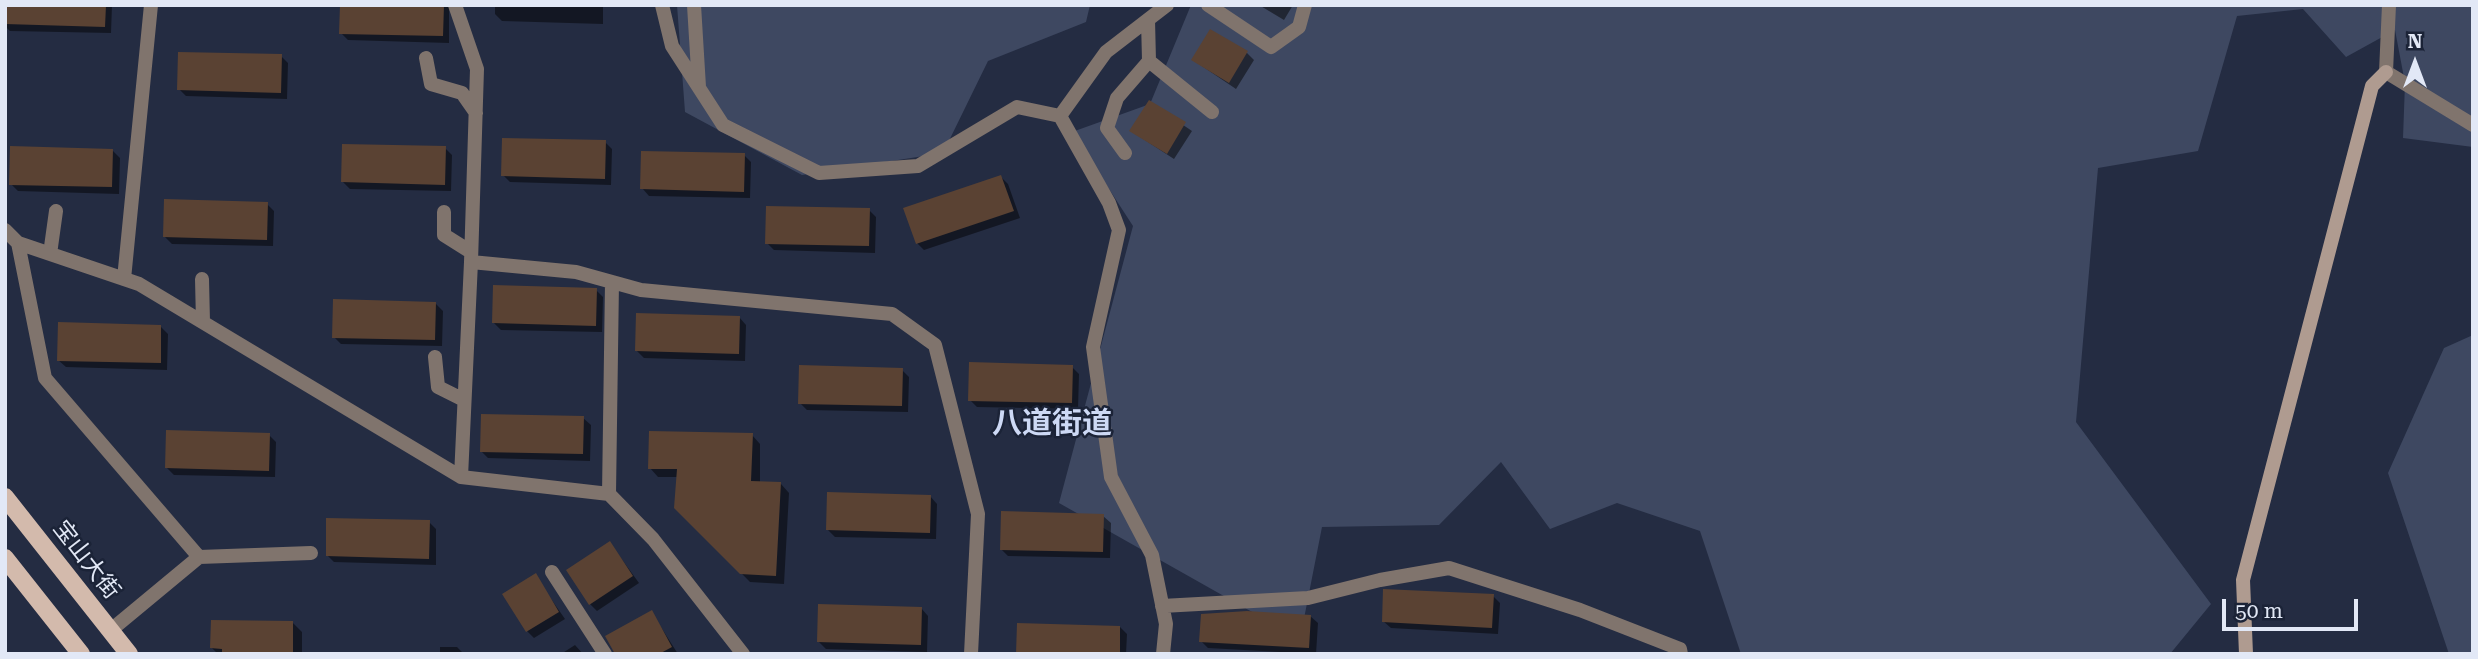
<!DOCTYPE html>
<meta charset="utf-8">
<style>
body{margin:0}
#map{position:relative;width:2478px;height:659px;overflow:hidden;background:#242c42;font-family:"Roboto Serif",serif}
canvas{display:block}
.frame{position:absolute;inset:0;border:7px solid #e2e8f6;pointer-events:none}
.north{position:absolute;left:2380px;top:28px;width:70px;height:70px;-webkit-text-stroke:5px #1b2337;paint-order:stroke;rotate:0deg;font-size:19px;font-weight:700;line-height:28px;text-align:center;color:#e2e8f6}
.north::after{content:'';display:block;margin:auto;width:24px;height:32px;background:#e2e8f6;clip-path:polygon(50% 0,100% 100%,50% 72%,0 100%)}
.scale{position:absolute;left:2222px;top:599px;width:136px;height:32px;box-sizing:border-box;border:4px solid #e2e8f6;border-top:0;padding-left:9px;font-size:21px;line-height:24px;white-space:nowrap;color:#e2e8f6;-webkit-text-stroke:5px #1b2337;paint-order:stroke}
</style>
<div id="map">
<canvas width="2478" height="659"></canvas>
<div class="frame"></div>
<div class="north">N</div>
<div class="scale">50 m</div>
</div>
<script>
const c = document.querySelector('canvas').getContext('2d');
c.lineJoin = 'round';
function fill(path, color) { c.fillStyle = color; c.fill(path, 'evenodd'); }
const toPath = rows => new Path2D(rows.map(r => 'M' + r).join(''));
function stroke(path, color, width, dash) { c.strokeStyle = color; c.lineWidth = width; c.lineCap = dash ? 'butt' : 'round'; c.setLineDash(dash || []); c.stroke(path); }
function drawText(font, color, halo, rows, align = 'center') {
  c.font = font + ' "Roboto Serif","Noto Sans SC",serif'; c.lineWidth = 5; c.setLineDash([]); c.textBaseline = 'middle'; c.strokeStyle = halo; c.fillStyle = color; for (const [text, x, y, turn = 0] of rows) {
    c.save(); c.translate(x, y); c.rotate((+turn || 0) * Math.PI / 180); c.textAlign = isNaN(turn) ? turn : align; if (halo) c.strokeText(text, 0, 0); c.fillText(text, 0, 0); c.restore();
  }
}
const green = toPath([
 [677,5,1090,5,1086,22,988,61,943,153,802,175,685,112],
 [1191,5,2473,5,2473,147,2403,138,2405,83,2395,30,2346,57,2303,9,2237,16,2198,151,2098,168,2076,422,2211,604,2170,654,1741,654,1700,531,1617,503,1550,529,1501,462,1439,525,1322,527,1300,639,1059,503,1133,226,1072,132,1150,104],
 [2473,335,2473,654,2449,654,2388,473,2444,348]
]);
const shadow = toPath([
 [5,5,112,5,111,33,10,31,5,26],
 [342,5,449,5,449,43,348,40,341,33],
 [495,5,603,5,603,24,502,21,495,14],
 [1259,5,1293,5,1284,20],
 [1247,53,1254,60,1236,89,1193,60],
 [281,56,288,63,287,99,186,96,179,89],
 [1149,102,1192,131,1174,159,1131,131],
 [605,142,612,149,611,185,510,182,503,175],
 [445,148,452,155,451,191,350,189,343,182],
 [113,151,120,158,119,194,18,191,11,184],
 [744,155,751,162,750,198,649,196,642,188],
 [1001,177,1008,184,1020,218,924,250,917,243],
 [267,204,274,211,273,246,172,244,165,237],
 [869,210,876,217,875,253,774,250,767,243],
 [596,290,603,297,602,332,501,330,494,323],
 [436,304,443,311,442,346,341,344,334,337],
 [739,317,746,325,745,361,644,358,637,351],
 [161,327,168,334,167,370,66,367,58,360],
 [1072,367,1079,374,1078,409,977,407,970,400],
 [902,370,909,377,908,412,807,410,800,403],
 [583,418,591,425,590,461,488,458,481,451],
 [269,435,276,442,275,477,174,475,167,468],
 [752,435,760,444,760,483,781,484,789,493,784,584,750,582,676,507,678,477,658,477,650,468],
 [930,496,937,504,936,539,835,537,828,530],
 [1103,516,1111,523,1110,558,1008,556,1001,549],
 [429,522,436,529,436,565,334,562,327,555],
 [610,543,639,583,597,611,590,604],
 [535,576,565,619,534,638,527,631],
 [1493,596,1500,603,1498,634,1391,628,1383,621],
 [921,608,928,616,927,652,826,649,819,642],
 [652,613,678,654,616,654],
 [1310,616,1318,623,1316,654,1208,648,1201,641],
 [292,622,302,632,302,654,218,654,212,648],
 [1120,627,1127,634,1126,654,1018,654],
 [575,645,583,654,561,654],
 [440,647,457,647,464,654,440,654]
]);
const building = toPath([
 [5,5,106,5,105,27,5,24],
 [340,5,444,5,443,36,339,34],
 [1210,29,1248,51,1229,83,1191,60],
 [178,52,282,54,281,93,177,90],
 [1149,100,1186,122,1167,154,1129,131],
 [502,138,606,140,605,179,501,176],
 [342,144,446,146,445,185,341,182],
 [10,146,113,149,112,187,9,185],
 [641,151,745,153,744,192,640,189],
 [1001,175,1014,211,916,244,903,208],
 [164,199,268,202,267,240,163,237],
 [766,206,870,208,869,246,765,244],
 [493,285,597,288,596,326,492,323],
 [333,299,436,302,435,340,332,338],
 [636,313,740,316,739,354,635,351],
 [58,322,161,325,161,363,57,361],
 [969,362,1073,365,1072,403,968,401],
 [799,365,903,368,902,406,798,404],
 [481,414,584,416,583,454,480,452],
 [166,430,270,433,269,471,165,468],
 [649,431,753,433,751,481,781,482,776,576,740,574,674,508,677,469,648,469],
 [827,492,931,495,930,533,826,530],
 [1001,511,1104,514,1103,552,1000,550],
 [326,518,430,520,429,559,326,556],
 [610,541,633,576,589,605,566,570],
 [536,573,559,612,526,632,502,594],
 [1383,589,1494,594,1492,628,1382,622],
 [818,604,922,607,921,645,817,642],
 [652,610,672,647,659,654,615,654,605,636],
 [1247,611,1311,615,1309,648,1199,642,1201,614],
 [211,620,293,621,293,652,222,654,222,649,210,648],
 [1017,623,1120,626,1120,654,1016,654]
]);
const street = toPath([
 [455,5,477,69,471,262,576,272,641,290,892,314,935,345,978,514,971,654],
 [662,5,672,46,723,125,819,173,918,166,1017,107,1060,116,1109,203,1119,230,1093,347,1111,477,1152,555,1166,624,1163,654],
 [694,5,699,87],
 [1208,5,1271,47,1299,27,1305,5],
 [2389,5,2386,72,2473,125],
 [1148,20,1149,61,1212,112],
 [426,58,431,84,462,93,476,113],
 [1060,116,1106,52,1167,5],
 [1125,153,1107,128,1117,98,1149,61],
 [444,212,444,235,471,252],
 [5,230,18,243,139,284,461,477,609,494,653,539,743,654],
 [18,243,45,378,199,557],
 [50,254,56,211],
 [124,279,151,5],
 [202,279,203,322],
 [435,357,438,387,464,400],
 [461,477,471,262],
 [609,494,612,282],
 [552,572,605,654],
 [1162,606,1308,598,1380,580,1449,568,1580,610,1680,649,1681,654],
 [111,630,199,557,311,553]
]);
const secondary = toPath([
 [2246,654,2243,580,2372,86,2386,72]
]);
const primary = toPath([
 [5,497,129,654],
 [5,558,81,654]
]);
const streetNames = [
 ["宝山大街",86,560,52]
];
const districtNames = [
 ["八道街道",1052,424]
];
fill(green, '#3e4861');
fill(shadow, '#0007');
fill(building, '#5a4233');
stroke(street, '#80746d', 14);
stroke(secondary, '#af9b90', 14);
stroke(primary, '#d3baac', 18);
drawText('23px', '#e2e8f6', '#1b2337', streetNames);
drawText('bold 30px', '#cdd9f5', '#1b2337', districtNames);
</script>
